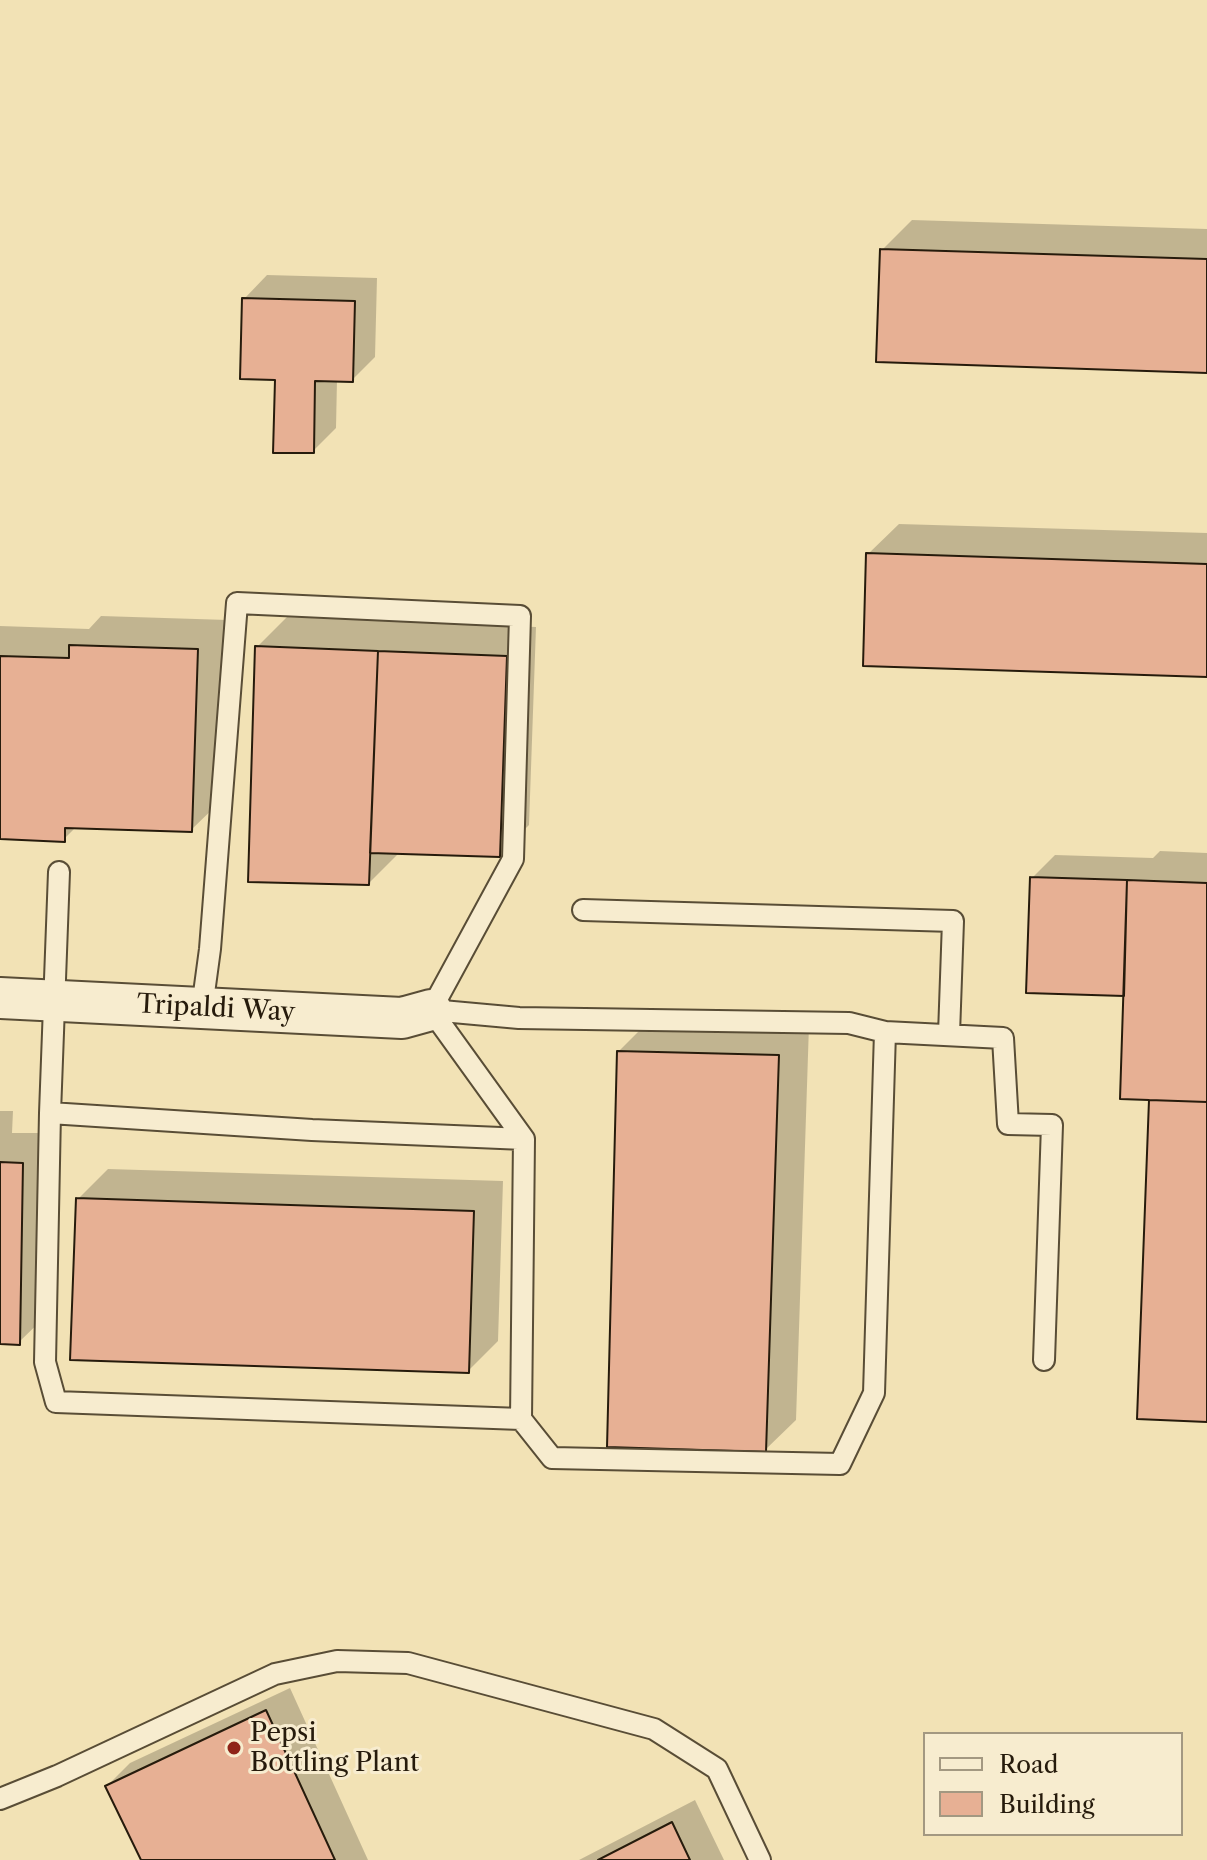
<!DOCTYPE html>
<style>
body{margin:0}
#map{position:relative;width:1207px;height:1860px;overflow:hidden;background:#f2e2b5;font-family:"Libre Caslon Text",serif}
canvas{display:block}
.legend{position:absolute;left:923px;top:1732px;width:260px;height:104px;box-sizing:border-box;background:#f7eccf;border:2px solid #a39881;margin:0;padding:10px 14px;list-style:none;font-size:24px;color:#261b0c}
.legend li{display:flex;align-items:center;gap:16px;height:40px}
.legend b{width:40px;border:2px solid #a39881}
</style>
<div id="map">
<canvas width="1207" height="1860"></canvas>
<ul class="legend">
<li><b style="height:10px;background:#f7eccf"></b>Road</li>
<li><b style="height:22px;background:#e7b094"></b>Building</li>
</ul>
</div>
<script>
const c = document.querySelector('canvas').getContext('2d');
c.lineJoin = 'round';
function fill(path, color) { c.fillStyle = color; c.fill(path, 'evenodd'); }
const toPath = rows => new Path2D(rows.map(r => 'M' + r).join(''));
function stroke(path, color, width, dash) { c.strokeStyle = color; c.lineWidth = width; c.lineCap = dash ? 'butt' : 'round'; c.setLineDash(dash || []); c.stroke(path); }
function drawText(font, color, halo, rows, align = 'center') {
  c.font = font + ' "Libre Caslon Text",serif'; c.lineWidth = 6; c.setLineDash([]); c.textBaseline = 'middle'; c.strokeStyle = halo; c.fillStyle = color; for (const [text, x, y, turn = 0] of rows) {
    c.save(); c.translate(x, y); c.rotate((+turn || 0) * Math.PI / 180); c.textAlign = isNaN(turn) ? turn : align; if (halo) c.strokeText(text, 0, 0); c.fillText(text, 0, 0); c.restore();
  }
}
const shadow = toPath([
 [912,220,1207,229,1207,371,882,250],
 [267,275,377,278,375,357,352,380,337,380,336,428,313,451,277,378,244,299],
 [899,524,1207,533,1207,675,868,554],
 [101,616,228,620,222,800,191,830,77,826,64,839,0,837,0,626,89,629],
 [287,617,536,627,529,825,499,855,399,853,369,883,257,647],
 [1160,851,1207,853,1207,1420,1152,1098,1126,991,1032,878,1055,855,1153,858],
 [649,1021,809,1025,796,1420,765,1450,619,1051],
 [0,1111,13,1111,12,1133,52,1133,50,1312,19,1342,0,1342],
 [108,1169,503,1181,498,1341,468,1371,78,1199],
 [290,1688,368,1860,143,1860,107,1786,130,1763],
 [695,1800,724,1860,579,1860]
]);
const building = toPath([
 [880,249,1207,259,1207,373,876,362,880,249],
 [242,298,355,301,353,382,315,381,314,453,273,453,275,380,240,379,242,298],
 [866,553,1207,564,1207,677,863,666,866,553],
 [69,645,198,649,192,832,65,828,65,842,0,839,0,656,69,658,69,645],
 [255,646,378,651,369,885,248,882,255,646],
 [378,651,507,656,500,857,370,853,378,651],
 [1030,877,1127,880,1124,996,1026,993,1030,877],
 [1127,880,1207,883,1207,1102,1120,1099,1127,880],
 [617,1051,779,1055,766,1452,607,1447,617,1051],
 [1149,1100,1207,1102,1207,1422,1137,1419,1149,1100],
 [0,1162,23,1163,20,1345,0,1344,0,1162],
 [76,1198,474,1211,469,1373,70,1360,76,1198],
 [266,1710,335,1860,141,1860,105,1786,266,1710],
 [672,1822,690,1860,598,1860,672,1822]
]);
const lane = toPath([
 [59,872,50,1113,312,1130,524,1139,521,1419,552,1458,840,1464,874,1393,885,1032,1003,1038,1008,1124,1052,1125,1044,1360],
 [583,910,953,921,949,1034],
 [202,1008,210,949,237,603,520,616,513,859,431,1010],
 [431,1010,519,1018,849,1023,885,1032],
 [431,1010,524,1139],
 [50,1113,45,1362,56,1402,521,1419],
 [0,1799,57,1776,275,1674,337,1661,408,1663,654,1729,717,1769,760,1860]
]);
const street = toPath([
 [0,998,402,1018,431,1010]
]);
const markers = [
 [234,1748,8,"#8f2418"]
];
const streetNames = [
 ["Tripaldi Way",216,1009,3]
];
const poiNames = [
 ["Pepsi",250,1733],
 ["Bottling Plant",250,1763]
];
fill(shadow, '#0003');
fill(building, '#e7b094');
stroke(building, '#261b0c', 2);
stroke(lane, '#594d36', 24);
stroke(street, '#594d36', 44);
stroke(lane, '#f7eccf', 20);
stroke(street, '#f7eccf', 40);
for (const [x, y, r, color] of markers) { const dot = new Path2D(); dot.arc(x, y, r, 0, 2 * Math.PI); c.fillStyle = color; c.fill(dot); stroke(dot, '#f7eccf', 3); }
drawText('26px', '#261b0c', '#f7eccf', streetNames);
drawText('26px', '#261b0c', '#f7eccf', poiNames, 'left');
</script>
